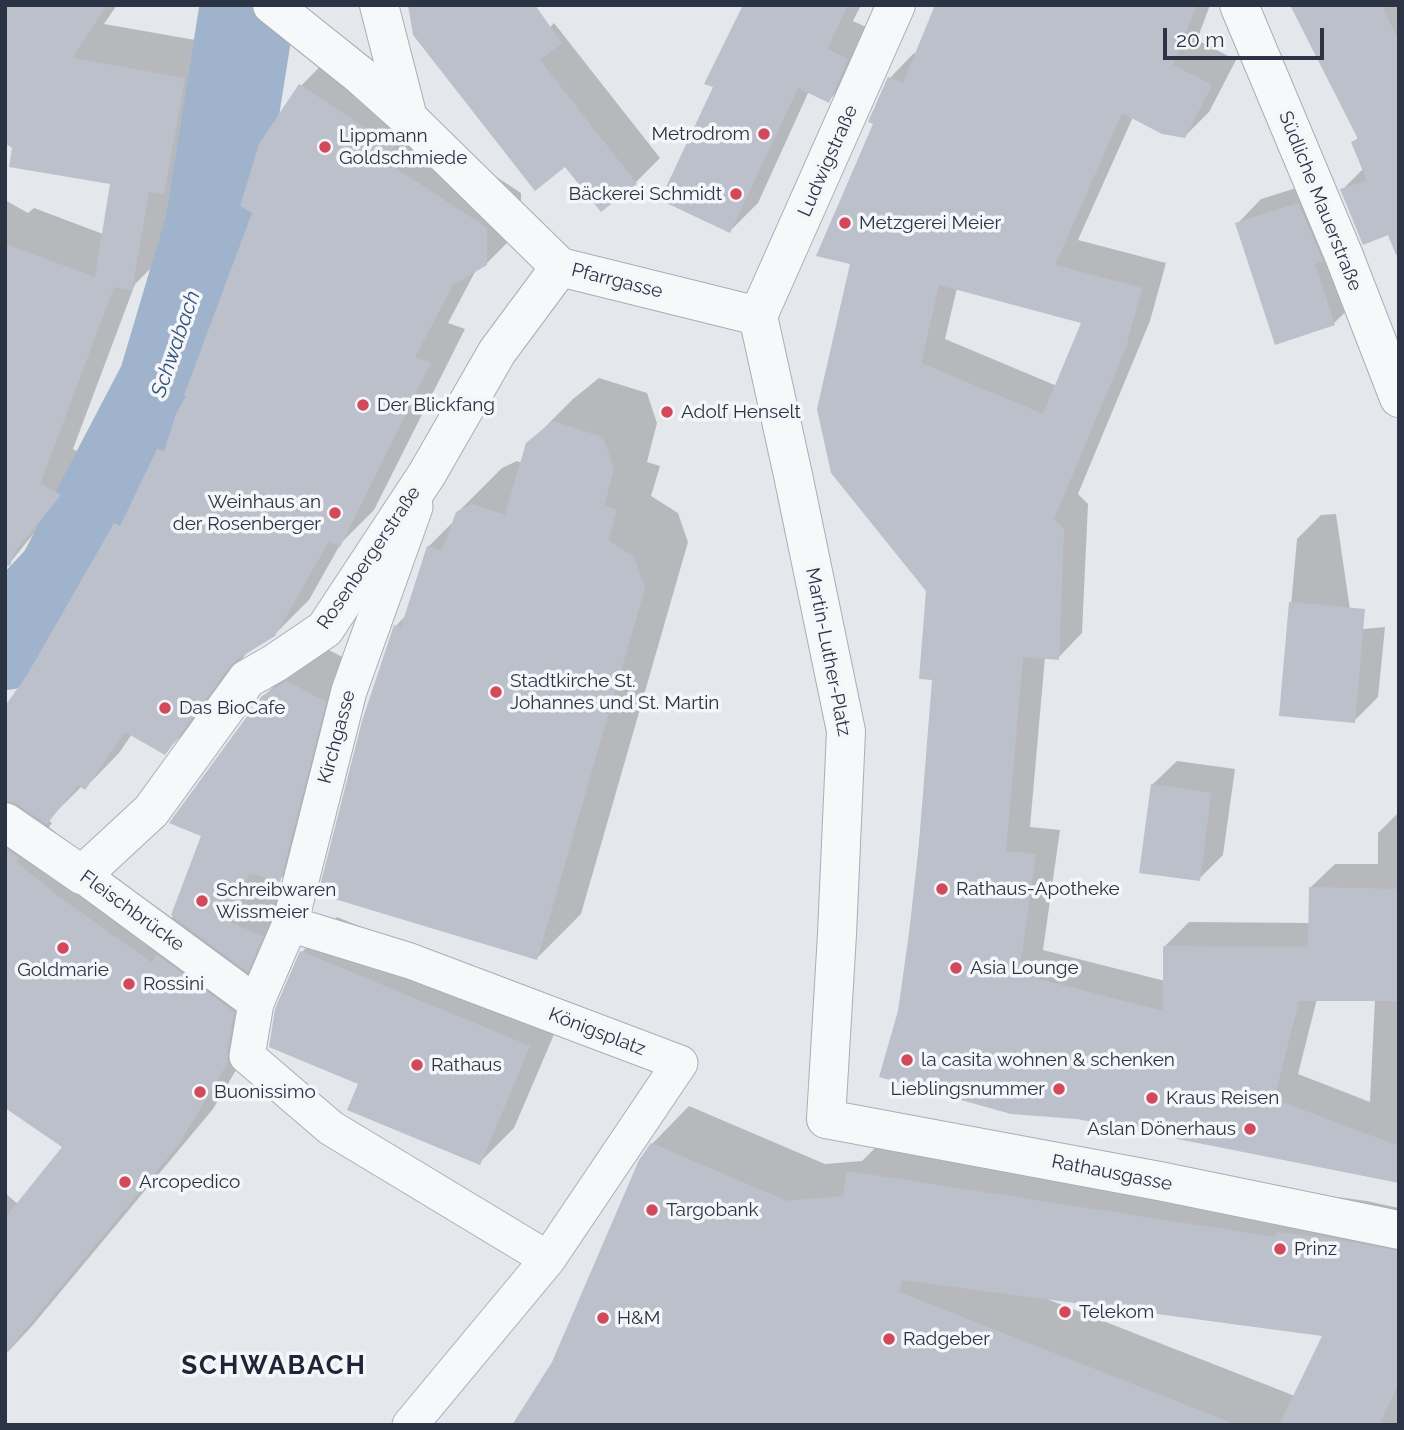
<!DOCTYPE html>
<meta charset="utf-8">
<style>
body{margin:0}
#map{position:relative;width:1404px;height:1430px;overflow:hidden;background:#e4e7ec;font-family:Raleway,sans-serif}
canvas{display:block}
.frame{position:absolute;inset:0;border:7px solid #2b3445;pointer-events:none}
.scale{position:absolute;left:1163px;top:28px;width:161px;height:32px;box-sizing:border-box;border:4px solid #2b3445;border-top:0;padding-left:9px;font-size:21px;line-height:24px;white-space:nowrap;color:#2b3445;-webkit-text-stroke:5px #f4f6f9;paint-order:stroke}
</style>
<div id="map">
<canvas width="1404" height="1430"></canvas>
<div class="frame"></div>
<div class="scale">20 m</div>
</div>
<script>
const c = document.querySelector('canvas').getContext('2d');
c.lineJoin = 'round';
function fill(path, color) { c.fillStyle = color; c.fill(path, 'evenodd'); }
const toPath = rows => new Path2D(rows.map(r => 'M' + r).join(''));
function stroke(path, color, width, dash) { c.strokeStyle = color; c.lineWidth = width; c.lineCap = dash ? 'butt' : 'round'; c.setLineDash(dash || []); c.stroke(path); }
function drawText(font, color, halo, rows, align = 'center') {
  c.font = font + ' Raleway,sans-serif'; c.lineWidth = 7; c.setLineDash([]); c.textBaseline = 'middle'; c.strokeStyle = halo; c.fillStyle = color; for (const [text, x, y, turn = 0] of rows) {
    c.save(); c.translate(x, y); c.rotate((+turn || 0) * Math.PI / 180); c.textAlign = isNaN(turn) ? turn : align; if (halo) c.strokeText(text, 0, 0); c.fillText(text, 0, 0); c.restore();
  }
}
const shadow = toPath([
 [5,5,117,5,104,24,218,44,197,158,179,176,166,253,135,284,73,449,93,460,5,569,5,200,28,213,34,208,103,234,112,183,14,147],
 [745,5,861,5,853,21,875,31,856,73,828,101,809,91,758,203,730,231,715,87],
 [937,5,1210,5,1197,40,1236,60,1209,112,1184,137,1133,117,1078,240,1166,263,1150,321,1078,494,1088,504,1082,633,1058,658,1045,657,1030,827,1060,830,1043,950,1165,981,1165,946,1189,922,1310,923,1310,888,1335,864,1378,864,1378,833,1399,812,1399,1181,900,1011,911,933,934,678,928,590,852,263,875,124,870,121,890,78,914,53,917,54],
 [957,288,1083,322,1057,386,945,339],
 [1317,999,1375,999,1370,1102,1298,1074],
 [1297,5,1399,5,1399,229,1342,190,1364,168,1353,142,1359,137],
 [554,23,660,158,636,182,601,210,566,164,531,47],
 [335,51,419,126,521,193,521,229,486,264,476,270,448,323,465,329,374,510,341,543,309,600,274,635,248,651,199,718,164,753,132,734,119,753,85,788,82,786,48,820,52,823,49,827,93,862,172,918,203,835,263,697,299,661,323,647,360,666,314,845,279,880,269,877,265,887,297,901,282,935,252,965,268,977,262,1026,213,1109,32,1326,5,1355,5,1193,19,1205,65,1147,5,1106,5,709,28,676,115,524,130,509,159,450,170,440,188,396,301,86],
 [1322,180,1359,299,1334,323,1276,342,1237,224,1261,199],
 [599,378,647,393,657,423,647,462,660,466,651,496,678,513,688,542,581,914,537,958,396,626,407,614,428,547,455,520,457,513,502,468,517,461,522,463,528,444,573,399],
 [1336,514,1353,630,1385,627,1378,697,1354,721,1281,715,1297,539,1321,515],
 [1177,761,1235,769,1223,855,1199,879,1152,785],
 [337,917,564,1011,514,1128,479,1163,361,1083,302,952],
 [689,1106,825,1164,862,1161,886,1137,1367,1201,1399,1208,1399,1425,515,1425,554,1363,652,1144],
 [1047,1299,1324,1334,1295,1396]
]);
const river = toPath([
 [5,642,64,579,166,384,213,226,248,5]
]);
const building = toPath([
 [5,5,107,5,72,58,185,78,164,194,149,192,132,290,114,287,40,484,61,495,15,551,10,566,5,565,5,244,95,277,110,184,9,167,12,148,5,143],
 [408,5,535,5,562,43,540,60,637,184,601,212,565,167,535,191,413,35],
 [743,5,848,5,827,49,848,59,829,103,798,88,730,233,660,200,713,87,704,84],
 [935,5,1197,5,1173,65,1212,85,1185,138,1162,134,1122,113,1055,265,1142,288,1126,347,1054,519,1064,529,1059,660,1023,657,1006,851,1036,854,1019,974,1163,1011,1163,946,1308,947,1309,887,1399,889,1399,1001,1299,1001,1274,1099,1399,1146,1399,1183,1077,1119,1011,1114,879,1077,898,1011,909,933,919,844,932,680,919,679,926,591,831,473,817,409,850,264,816,256,873,124,868,122,888,77,903,83],
 [939,285,1081,323,1043,414,921,363],
 [1290,5,1382,5,1399,43,1399,255,1396,255,1388,235,1363,245,1340,189,1367,181,1351,142,1358,139],
 [299,84,394,147,385,161,487,228,487,265,453,285,415,357,431,363,340,547,329,541,275,636,236,660,230,666,165,755,125,732,85,790,78,785,47,824,17,804,5,800,5,706,27,675,114,523,120,526,157,449,164,451,176,414,186,396,184,395,252,213,240,206,259,144],
 [1298,203,1323,261,1315,264,1335,325,1275,345,1235,223],
 [553,421,603,437,614,469,604,506,617,510,608,540,634,557,645,588,537,960,318,894,362,721,394,625,401,627,427,546,442,551,456,512,472,504,505,515,526,443],
 [1289,602,1365,609,1355,723,1279,716],
 [287,681,326,702,280,882,249,873,231,923,263,936,248,972,171,915,201,836,169,823,262,696],
 [1151,784,1211,793,1200,881,1139,873],
 [5,849,19,858,16,862,58,896,152,963,156,954,234,1012,227,1053,228,1062,179,1144,5,1354,5,1218,62,1147,5,1108],
 [300,951,530,1046,480,1165,347,1110,358,1084,269,1047,275,1009],
 [651,1143,787,1201,843,1196,847,1171,1275,1237,1276,1232,1328,1238,1399,1251,1399,1383,1379,1425,1279,1425,1322,1336,902,1280,899,1292,1229,1422,1229,1425,512,1425,552,1362,639,1160]
]);
const pedestrian = toPath([
 [415,507,349,691,290,924,256,1003,247,1056,331,1128,548,1259],
 [82,875,256,1003],
 [290,924,410,961,680,1063,548,1259,410,1425]
]);
const minor = toPath([
 [272,5,361,76,408,118,560,267,758,316],
 [379,5,408,118],
 [1239,5,1344,256,1399,398],
 [758,316,793,475,846,731,837,934,826,1119,1159,1181,1399,1230],
 [758,316,896,5],
 [5,822,82,875,151,811,247,679,275,663,325,629,427,474,497,352,560,267]
]);
const markers = [
 [764,134,7,"#d1495b"],
 [325,147,7,"#d1495b"],
 [736,194,7,"#d1495b"],
 [845,223,7,"#d1495b"],
 [363,405,7,"#d1495b"],
 [667,412,7,"#d1495b"],
 [335,513,7,"#d1495b"],
 [496,692,7,"#d1495b"],
 [165,708,7,"#d1495b"],
 [942,889,7,"#d1495b"],
 [202,901,7,"#d1495b"],
 [63,948,7,"#d1495b"],
 [956,968,7,"#d1495b"],
 [129,984,7,"#d1495b"],
 [907,1060,7,"#d1495b"],
 [417,1065,7,"#d1495b"],
 [1059,1089,7,"#d1495b"],
 [200,1092,7,"#d1495b"],
 [1152,1098,7,"#d1495b"],
 [1250,1129,7,"#d1495b"],
 [125,1182,7,"#d1495b"],
 [652,1210,7,"#d1495b"],
 [1280,1249,7,"#d1495b"],
 [1065,1312,7,"#d1495b"],
 [603,1318,7,"#d1495b"],
 [889,1339,7,"#d1495b"]
];
const poiNames = [
 ["Metrodrom",750,134,"right"],
 ["Lippmann",339,136],
 ["Goldschmiede",339,158],
 ["Bäckerei Schmidt",722,194,"right"],
 ["Metzgerei Meier",859,223],
 ["Der Blickfang",377,405],
 ["Adolf Henselt",681,412],
 ["Weinhaus an",321,502,"right"],
 ["der Rosenberger",321,524,"right"],
 ["Stadtkirche St.",510,681],
 ["Johannes und St. Martin",510,703],
 ["Das BioCafe",179,708],
 ["Rathaus-Apotheke",956,889],
 ["Schreibwaren",216,890],
 ["Wissmeier",216,912],
 ["Asia Lounge",970,968],
 ["Goldmarie",63,970,"center"],
 ["Rossini",143,984],
 ["la casita wohnen & schenken",921,1060],
 ["Rathaus",431,1065],
 ["Lieblingsnummer",1045,1089,"right"],
 ["Buonissimo",214,1092],
 ["Kraus Reisen",1166,1098],
 ["Aslan Dönerhaus",1236,1129,"right"],
 ["Arcopedico",139,1182],
 ["Targobank",666,1210],
 ["Prinz",1294,1249],
 ["Telekom",1079,1312],
 ["H&M",617,1318],
 ["Radgeber",903,1339]
];
const streetNames = [
 ["Ludwigstraße",828,161,-66],
 ["Südliche Mauerstraße",1320,201,68],
 ["Pfarrgasse",617,281,14],
 ["Rosenbergerstraße",369,558,-56],
 ["Martin-Luther-Platz",828,652,79],
 ["Kirchgasse",337,737,-75],
 ["Fleischbrücke",132,911,36],
 ["Königsplatz",597,1032,21],
 ["Rathausgasse",1112,1173,11]
];
const waterNames = [
 ["Schwabach",176,344,-71]
];
const districtNames = [
 ["SCHWABACH",274,1366]
];
fill(shadow, '#0003');
stroke(river, '#9fb4cc', 96);
fill(building, '#bbc0ca');
stroke(pedestrian, '#a9aeb7', 37);
stroke(minor, '#a9aeb7', 40);
stroke(pedestrian, '#f7f8fa', 35);
stroke(minor, '#f7f8fa', 38);
for (const [x, y, r, color] of markers) { const dot = new Path2D(); dot.arc(x, y, r, 0, 2 * Math.PI); c.fillStyle = color; c.fill(dot); stroke(dot, '#f4f6f9', 2.5); }
drawText('19px', '#2b3445', '#f4f6f9', poiNames, 'left');
drawText('19px', '#2b3445', '#f4f6f9', streetNames);
drawText('italic 21px', '#34527a', '#f4f6f9', waterNames);
c.letterSpacing = '2px';
drawText('bold 26px', '#1d2536', '#f4f6f9', districtNames);
c.letterSpacing = '0px';
</script>
